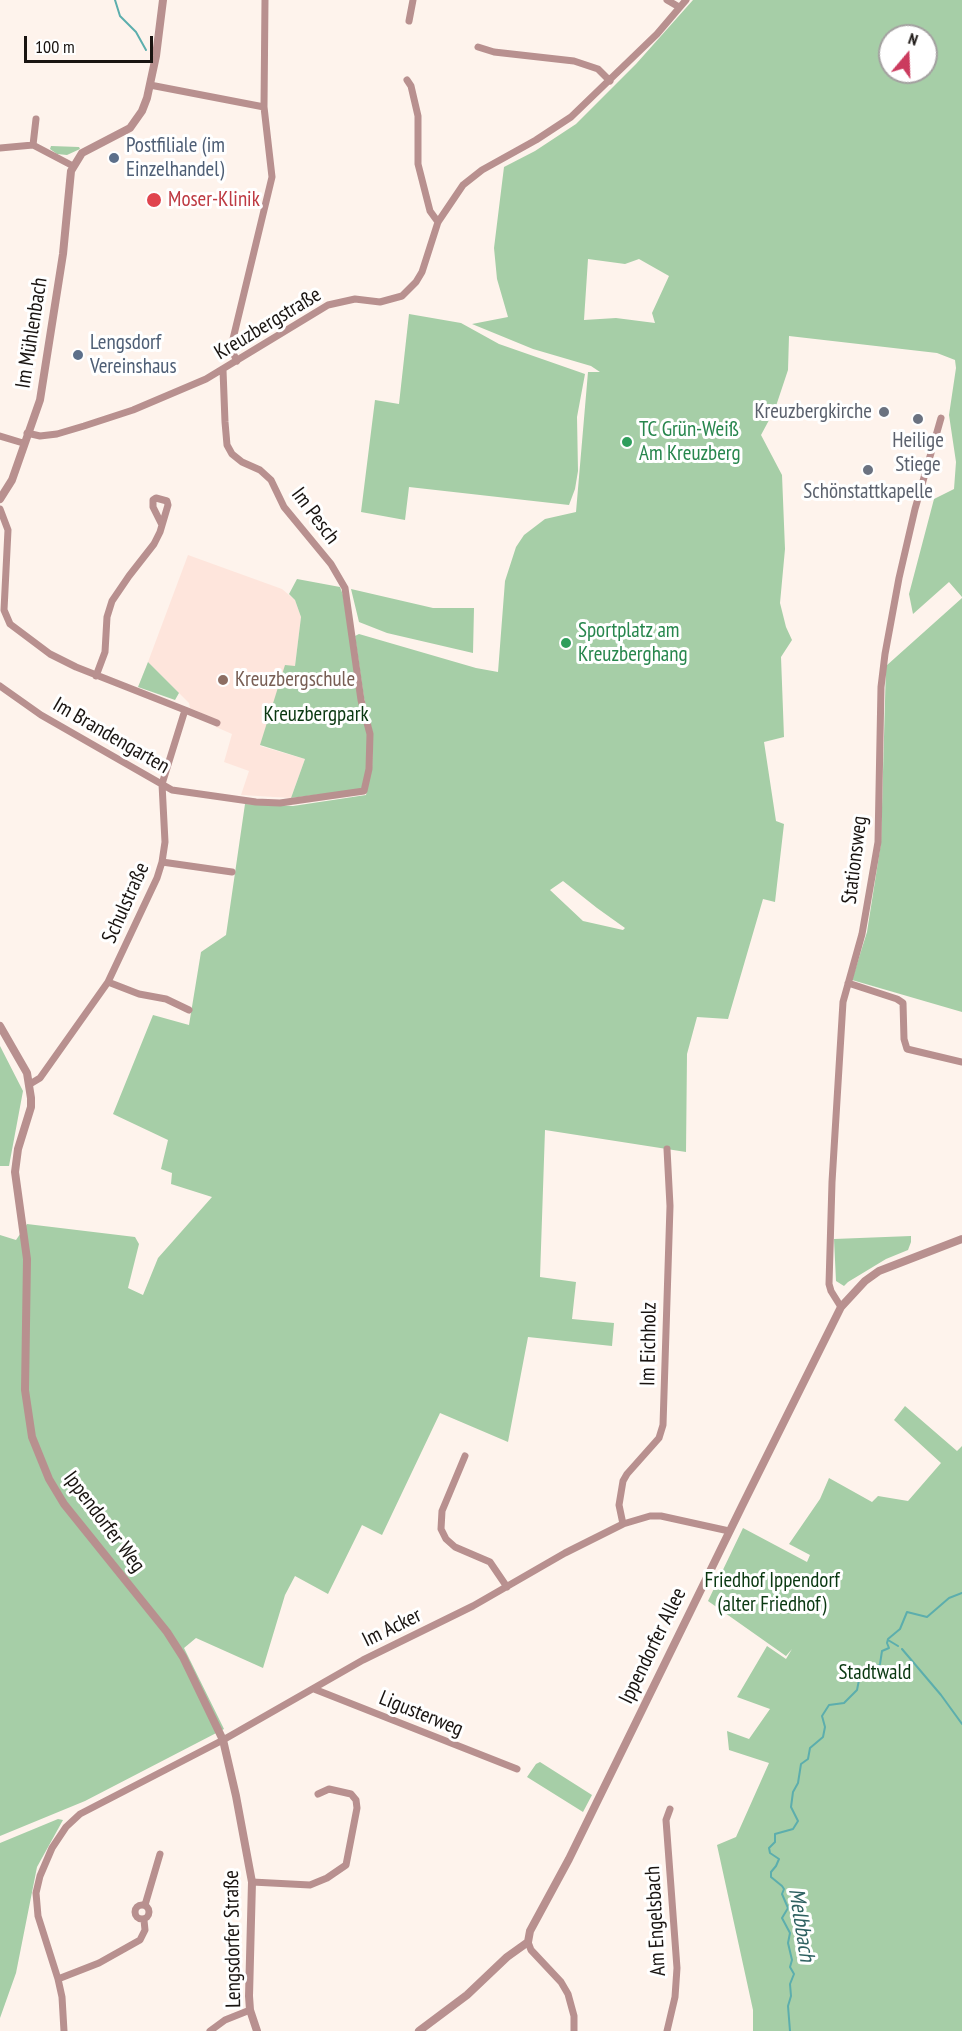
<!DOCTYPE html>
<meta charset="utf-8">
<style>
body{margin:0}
#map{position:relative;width:962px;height:2031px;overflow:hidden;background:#fef3ec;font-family:"PT Sans Narrow",sans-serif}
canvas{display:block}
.north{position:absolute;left:878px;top:24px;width:60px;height:60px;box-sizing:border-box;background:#fff;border:2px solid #a3a1a0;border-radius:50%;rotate:19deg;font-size:16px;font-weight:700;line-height:24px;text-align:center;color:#191411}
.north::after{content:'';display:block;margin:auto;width:21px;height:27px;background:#cb3b5e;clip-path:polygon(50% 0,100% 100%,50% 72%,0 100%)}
.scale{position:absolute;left:24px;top:36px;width:129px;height:27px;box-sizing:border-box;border:3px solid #191411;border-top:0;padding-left:8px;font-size:18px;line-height:21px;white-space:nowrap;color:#191411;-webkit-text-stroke:4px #fff;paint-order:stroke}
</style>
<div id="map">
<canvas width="962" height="2031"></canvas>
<div class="north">N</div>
<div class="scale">100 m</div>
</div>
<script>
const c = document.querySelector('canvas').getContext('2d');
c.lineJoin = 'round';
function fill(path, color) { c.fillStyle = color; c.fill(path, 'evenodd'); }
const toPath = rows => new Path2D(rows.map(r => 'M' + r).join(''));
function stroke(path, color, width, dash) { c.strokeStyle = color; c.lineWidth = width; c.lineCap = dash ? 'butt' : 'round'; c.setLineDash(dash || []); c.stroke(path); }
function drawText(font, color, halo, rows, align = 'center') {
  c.font = font + ' "PT Sans Narrow",sans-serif'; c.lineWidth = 6; c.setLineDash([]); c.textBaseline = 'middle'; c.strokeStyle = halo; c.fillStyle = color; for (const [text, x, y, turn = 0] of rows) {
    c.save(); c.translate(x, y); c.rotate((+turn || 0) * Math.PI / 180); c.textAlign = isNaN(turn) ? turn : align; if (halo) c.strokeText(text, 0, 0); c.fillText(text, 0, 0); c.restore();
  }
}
const education = toPath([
 [188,555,282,589,295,600,301,617,295,666,260,746,305,759,291,798,241,795,249,771,224,762,232,734,216,727,218,721,190,708,189,703,148,662]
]);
const green = toPath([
 [693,0,962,0,962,597,949,582,913,614,909,594,934,499,954,489,956,462,949,415,956,368,955,360,937,353,789,336,788,370,775,409,761,435,782,475,785,549,780,603,786,627,792,640,781,657,784,737,764,742,776,821,784,824,775,902,763,899,728,1019,697,1017,687,1054,686,1152,545,1130,540,1277,576,1282,572,1319,614,1323,612,1346,528,1337,508,1442,440,1413,382,1535,362,1525,328,1594,295,1576,285,1595,263,1668,196,1638,184,1648,224,1729,85,1801,0,1836,0,1235,16,1240,27,1224,135,1237,139,1244,128,1288,143,1295,158,1258,212,1197,171,1184,172,1173,161,1169,168,1140,113,1114,153,1015,189,1025,201,952,226,935,245,804,293,806,366,795,372,768,373,734,364,698,355,636,359,634,476,668,498,672,505,581,516,547,524,535,545,519,576,512,588,372,600,372,591,366,533,349,472,324,508,317,497,279,494,248,504,167,535,151,576,124,636,64],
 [890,36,926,36,926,72,890,72],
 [588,259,625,264,639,259,669,276,652,313,655,323,616,318,584,320],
 [563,881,597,908,625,928,623,930,583,921,550,890],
 [51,146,79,147,80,149,67,155,57,154,50,149],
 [409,314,461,323,499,344,585,374,577,417,578,471,575,489,569,505,409,487,405,520,361,512,375,400,399,404],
 [297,579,340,587,343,595,359,701,368,734,367,769,363,789,291,798,305,759,260,745,285,665,295,666,301,617,295,600,289,594],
 [351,589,433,608,474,608,473,653,387,633,359,622],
 [962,598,962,1012,852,980,867,932,881,843,886,666],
 [148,662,179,693,175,700,138,687],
 [0,1046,23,1091,9,1166,0,1166],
 [911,1236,911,1242,908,1250,886,1259,848,1282,844,1286,836,1281,834,1239],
 [905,1406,957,1451,962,1446,962,2031,753,2031,753,2010,717,1845,736,1837,769,1763,729,1750,727,1731,749,1739,770,1709,737,1697,767,1646,786,1659,792,1649,786,1656,708,1601,743,1528,807,1562,810,1555,789,1544,820,1499,829,1478,872,1502,878,1496,908,1501,941,1463,894,1420],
 [540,1762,592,1795,583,1812,527,1777,536,1764],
 [58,1819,63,1820,37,1867,16,1973,0,2018,0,1843]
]);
const stream = toPath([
 [115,0,120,16,136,32,146,50],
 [888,1640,898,1646],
 [902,1649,941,1695,962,1724],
 [790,2031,788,2006,791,1996,790,1984,794,1974,790,1967,792,1960,788,1943,790,1933,782,1918,788,1908,782,1894,784,1889,782,1886,771,1877,771,1872,776,1866,779,1859,770,1853,769,1848,775,1842,775,1834,793,1829,798,1821,791,1807,793,1792,798,1783,801,1764,808,1759,810,1748,823,1737,825,1727,822,1716,829,1705,844,1703,857,1690,859,1680,867,1668,877,1668,880,1664,882,1651,889,1648,887,1643,888,1639,900,1629,907,1612,927,1617,949,1598,962,1593]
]);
const minor = toPath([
 [667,0,679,7],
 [409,21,413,0],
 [478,47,494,52,574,61,598,69,610,81],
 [407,80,411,86,418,116,418,164,430,211,438,222],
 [150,85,264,107,265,0],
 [33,145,36,119],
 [0,148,33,145,73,166],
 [237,361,233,353,232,343,272,177,264,107],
 [27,433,40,436,57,434,84,426,133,410,206,379,328,305,355,299,380,302,402,296,416,282,422,272,438,222,463,185,482,170,536,140,571,117,657,34,686,0],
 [0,436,23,443],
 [0,509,8,530,4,610,10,624,50,654,76,667,185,710,162,784,165,842,162,862,157,878,108,982,40,1078,30,1084],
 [96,676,105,652,107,617,112,601,129,576,154,544,160,532,168,505,167,501,156,498,153,500,153,507,162,525],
 [0,686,41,715,172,790,256,802,280,803,364,791,369,769,370,734,361,700,345,588,331,564,284,507,271,480,260,470,242,462,232,454,227,445,225,422,223,370],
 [185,710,217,723],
 [162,862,232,872],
 [108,982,139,994,166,999,189,1010],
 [848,983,897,999,903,1003,904,1039,907,1049,962,1062],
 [841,1307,831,1291,829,1284,832,1182,843,1002,862,934,878,842,881,687,885,654,899,578,915,509,941,418],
 [465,1456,442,1511,441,1529,446,1539,455,1547,490,1562,507,1587],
 [623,1524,619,1505,623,1481,627,1474,659,1438,663,1425,670,1206,667,1149],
 [314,1689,517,1769],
 [252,1882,310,1885,327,1878,346,1865,357,1808,356,1800,351,1794,329,1789,318,1794],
 '135 1912a7 7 0 1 1 14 0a7 7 0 1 1-14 0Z',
 [145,1905,160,1854],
 [528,1942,531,1950,561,1982,568,1994,574,2016,574,2031],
 [58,1979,99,1963,140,1940,145,1930,144,1920],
 [64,2031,62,1997,58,1979,38,1916,36,1893,40,1876,52,1848,66,1827,80,1814,223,1740,363,1660,473,1606,565,1553,623,1524,650,1516,661,1516,729,1531],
 [210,2031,225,2020,250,2010],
 [667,2031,675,1997,677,1968,666,1820,670,1809]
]);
const tertiary = toPath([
 [0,499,12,480,40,400,63,254,71,171,82,153,130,128,142,111,147,98,156,56,163,0],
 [0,1026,27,1073,31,1098,31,1107,18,1149,15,1172,27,1259,25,1390,32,1437,49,1479,64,1504,167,1632,183,1657,223,1740,236,1796,252,1882,249,1996,250,2010,257,2031],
 [419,2031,467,1995,507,1957,528,1942,530,1931,569,1859,742,1506,841,1307,865,1281,879,1271,962,1239]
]);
const markers = [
 [114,158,6,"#5c6f8a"],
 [154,200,8,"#e0444e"],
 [78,355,6,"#5c6f8a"],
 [884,412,6,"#6b7280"],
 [918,419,6,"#6b7280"],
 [627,442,6,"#2e9e5b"],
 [868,470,6,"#6b7280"],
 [566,643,6,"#2e9e5b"],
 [223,680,6,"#8d6e63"]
];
const serviceNames = [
 ["Postfiliale (im",126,146],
 ["Einzelhandel)",126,170],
 ["Lengsdorf",90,343],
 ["Vereinshaus",90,367]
];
const healthNames = [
 ["Moser-Klinik",168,200]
];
const streetNames = [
 ["Kreuzbergstraße",268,324,-31],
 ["Im Mühlenbach",32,333,-81],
 ["Im Pesch",315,516,53],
 ["Im Brandengarten",111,736,30],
 ["Stationsweg",855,860,-83],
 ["Schulstraße",126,903,-66],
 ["Im Eichholz",649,1344,-89],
 ["Ippendorfer Weg",104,1522,53],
 ["Im Acker",392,1628,-26],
 ["Ippendorfer Allee",653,1646,-64],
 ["Ligusterweg",421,1714,22],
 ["Am Engelsbach",656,1921,-93],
 ["Lengsdorfer Straße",233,1939,-91]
];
const worshipNames = [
 ["Kreuzbergkirche",872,412,"right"],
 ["Heilige",918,441],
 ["Stiege",918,465],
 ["Schönstattkapelle",868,492]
];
const leisureNames = [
 ["TC Grün-Weiß",639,430],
 ["Am Kreuzberg",639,454],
 ["Sportplatz am",578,631],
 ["Kreuzberghang",578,655]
];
const educationNames = [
 ["Kreuzbergschule",235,680]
];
const parkNames = [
 ["Kreuzbergpark",316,715],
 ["Friedhof Ippendorf",772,1581],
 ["(alter Friedhof)",772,1605],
 ["Stadtwald",875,1673]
];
const waterNames = [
 ["Melbbach",801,1925,81]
];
fill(education, '#fee5dc');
fill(green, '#a6cea7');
stroke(stream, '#5caead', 2);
stroke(minor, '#b8908f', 7);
stroke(tertiary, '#b8908f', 8);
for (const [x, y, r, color] of markers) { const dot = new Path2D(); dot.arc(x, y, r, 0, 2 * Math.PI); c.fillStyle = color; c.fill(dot); stroke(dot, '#fff', 2); }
drawText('21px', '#4e5e75', '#fff', serviceNames, 'left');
drawText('21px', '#be3a42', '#fff', healthNames, 'left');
drawText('21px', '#191411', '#fff', streetNames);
drawText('21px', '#5b616d', '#fff', worshipNames);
drawText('21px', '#27864d', '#fff', leisureNames, 'left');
drawText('21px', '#785e54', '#fff', educationNames, 'left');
drawText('21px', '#0a3811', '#fff', parkNames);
drawText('italic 22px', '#2e6161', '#fff', waterNames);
</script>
